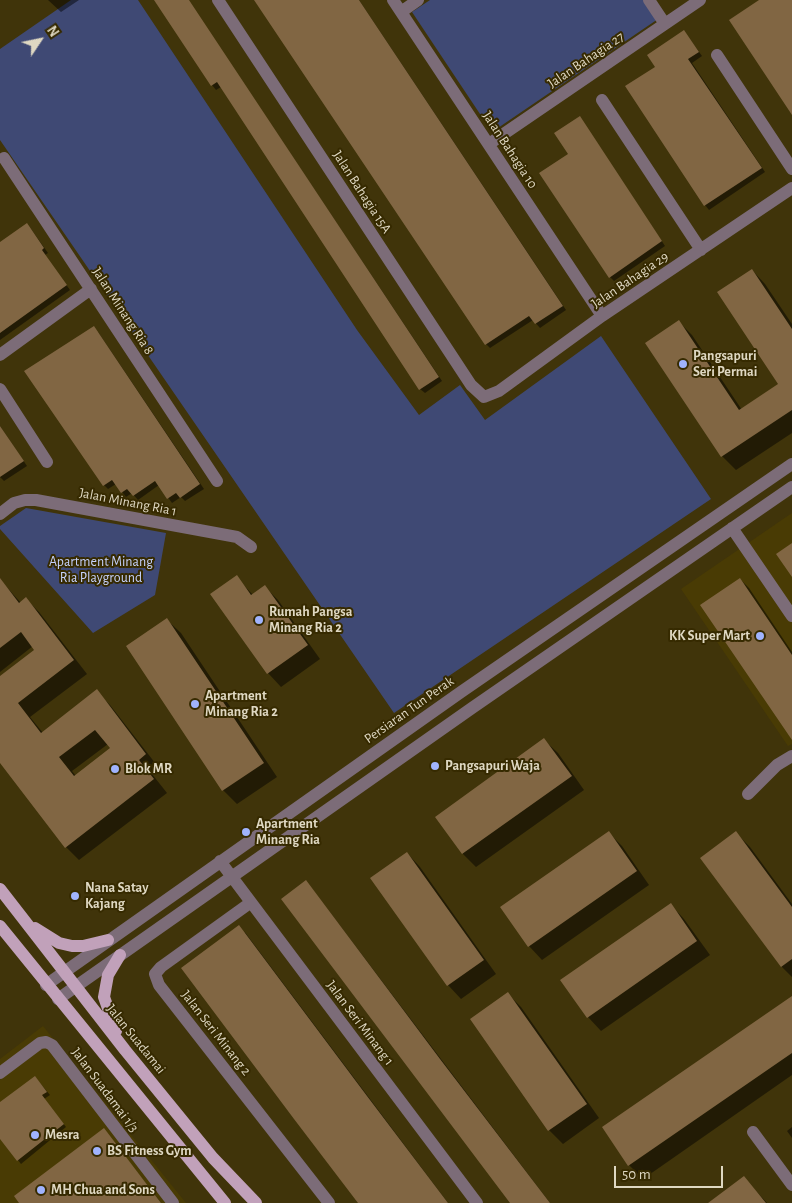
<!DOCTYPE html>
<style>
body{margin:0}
#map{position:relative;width:792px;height:1203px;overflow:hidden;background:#40340a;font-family:"Alegreya Sans",sans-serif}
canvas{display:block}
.north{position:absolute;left:15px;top:15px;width:50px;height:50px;-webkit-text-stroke:4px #362a00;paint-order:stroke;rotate:56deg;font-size:14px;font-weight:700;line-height:20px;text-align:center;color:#dfd8c2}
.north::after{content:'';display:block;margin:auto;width:18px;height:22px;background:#dfd8c2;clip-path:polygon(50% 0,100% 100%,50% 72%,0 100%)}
.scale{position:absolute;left:614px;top:1166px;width:109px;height:22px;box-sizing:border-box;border:2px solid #dfd8c2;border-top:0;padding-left:6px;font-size:15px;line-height:18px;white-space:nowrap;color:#dfd8c2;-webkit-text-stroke:4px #362a00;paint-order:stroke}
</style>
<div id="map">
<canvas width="792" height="1203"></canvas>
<div class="north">N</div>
<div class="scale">50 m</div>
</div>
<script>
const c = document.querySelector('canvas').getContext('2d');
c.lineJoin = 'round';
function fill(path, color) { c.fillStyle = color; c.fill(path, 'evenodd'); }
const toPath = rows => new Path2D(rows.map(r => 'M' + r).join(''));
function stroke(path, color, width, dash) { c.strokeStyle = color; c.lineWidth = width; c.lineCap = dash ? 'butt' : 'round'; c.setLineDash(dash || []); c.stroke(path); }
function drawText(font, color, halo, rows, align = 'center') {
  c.font = font + ' "Alegreya Sans",sans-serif'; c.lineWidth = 4; c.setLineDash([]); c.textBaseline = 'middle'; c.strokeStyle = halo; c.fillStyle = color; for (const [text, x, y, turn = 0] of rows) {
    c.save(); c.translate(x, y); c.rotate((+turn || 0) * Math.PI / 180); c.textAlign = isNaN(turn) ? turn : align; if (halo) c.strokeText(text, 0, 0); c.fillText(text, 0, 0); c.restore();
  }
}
const built = toPath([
 [792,513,792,744,788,746,681,589],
 [43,1026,186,1203,0,1203,0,1059]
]);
const green = toPath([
 [71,0,138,0,357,330,419,415,460,385,485,420,601,336,711,499,394,713,0,140,0,49],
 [430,0,646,0,658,19,492,132,412,12],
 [26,508,166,533,155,595,93,633,0,529,0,526]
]);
const shadow = toPath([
 [48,0,79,0,61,12],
 [156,0,188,0,442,381,425,393,420,389,221,87,216,90,212,85],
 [257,0,359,0,566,310,540,328,533,320,490,348,486,344],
 [684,31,702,56,692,63,765,172,709,210,705,205,656,67],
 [580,117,665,246,614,281,610,277,569,154],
 [31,229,48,253,45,255,70,290,0,340,0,244],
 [752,270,765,284,792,324,792,433,736,470,722,456,646,343,679,322,692,335,742,410,780,385],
 [98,332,204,489,185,501,181,497,172,503,159,485,138,500,132,493,126,497,116,484,108,489,104,485],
 [0,426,27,466,4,481,0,477],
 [236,577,253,595,265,587,278,600,320,659,281,687,268,673],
 [740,579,749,588,792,652,792,738],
 [3,583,21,603,26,599,39,612,87,674,30,717,43,733,96,691,110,705,159,768,152,774,167,793,79,860,66,847,0,761,0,677,36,650,33,646,0,672,0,586],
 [108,744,111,749,76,776,72,771],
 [167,620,181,633,277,777,237,804,223,790],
 [544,740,558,753,584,790,476,867,463,854,437,817],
 [608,832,622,846,649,885,542,960,529,946],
 [736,833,750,847,792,904,792,977,782,967,702,858],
 [407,853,420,867,496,974,461,999,448,985],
 [310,886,550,1203,512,1203],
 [671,905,684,919,710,955,601,1031,588,1017],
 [244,931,448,1203,360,1203],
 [508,994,521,1007,599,1118,563,1144,549,1130,471,1019],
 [792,997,792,1075,643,1179,629,1165],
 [35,1077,50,1095,44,1099,66,1127,21,1164,0,1137,0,1104],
 [792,1127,792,1138,787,1131],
 [104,1129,161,1203,21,1203],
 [744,1178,767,1203,710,1203]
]);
const building = toPath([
 [154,0,189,0,439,377,419,390,217,82,211,86],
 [254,0,359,0,563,306,535,324,529,316,485,345],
 [759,0,792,0,792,115,729,20],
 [684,30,699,52,688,59,762,168,704,206,625,86,655,67,647,55],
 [580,116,662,241,609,278,539,173,568,154,554,133],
 [27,223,44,248,42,250,67,285,0,333,0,242],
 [752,269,792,329,792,410,721,457,645,343,679,320,739,410,778,384,717,292],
 [94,326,200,484,180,498,176,493,167,499,155,481,133,496,127,489,121,493,112,480,103,486,24,371],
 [0,426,24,461,0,477],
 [792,543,792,577,776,554],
 [237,575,251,595,265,585,308,645,267,674,210,594],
 [0,578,19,603,26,597,74,660,18,703,41,733,97,689,146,754,139,760,154,779,65,848,0,763,0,676,34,650,21,632,0,648],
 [95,730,110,748,74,776,59,757],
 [740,578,792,655,792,740,700,605],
 [167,618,264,763,222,791,126,646],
 [544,738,572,776,462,854,435,817],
 [609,831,637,871,528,947,500,907],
 [736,831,792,907,792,959,781,967,700,858],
 [407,852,484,960,447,986,370,878],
 [306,880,440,1059,550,1203,510,1203,385,1037,281,899],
 [671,903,697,941,587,1018,560,980],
 [239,925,367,1096,448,1203,358,1203,294,1119,181,968],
 [508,992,587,1104,548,1131,470,1019],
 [792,996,792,1053,628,1166,602,1127],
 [35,1076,47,1092,42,1095,64,1124,17,1161,0,1139,0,1102],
 [104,1128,161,1203,19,1203,14,1196],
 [744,1176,766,1203,708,1203]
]);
const minor = toPath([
 [218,0,471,385,484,397,499,391,602,316,792,188],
 [393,0,602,316],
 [649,0,665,24],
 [401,12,418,0],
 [717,55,792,169],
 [602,100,701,250],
 [489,144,700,0],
 [4,158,217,481],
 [0,355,91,289],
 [0,389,47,462],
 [0,514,14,503,25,500,36,500,237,537,251,547],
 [732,528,792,616],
 [748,794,777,765,792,756],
 [220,861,477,1203],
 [250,903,161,967,155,974,159,985,329,1203],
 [46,985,461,692,792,464],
 [58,999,472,708,792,487],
 [0,1073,40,1043,46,1042,52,1045,173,1203],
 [753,1132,792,1185]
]);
const major = toPath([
 [0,889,125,1050,213,1158,256,1203],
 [0,926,225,1203],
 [35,928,59,943,72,946,83,946,108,940],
 [116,1031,104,997,108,975,120,955]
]);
const markers = [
 [683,364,5,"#a0b3fd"],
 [259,620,5,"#a0b3fd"],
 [760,636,5,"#a0b3fd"],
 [195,704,5,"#a0b3fd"],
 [435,766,5,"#a0b3fd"],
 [115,769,5,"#a0b3fd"],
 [246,832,5,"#a0b3fd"],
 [75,896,5,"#a0b3fd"],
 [35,1135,5,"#a0b3fd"],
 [97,1151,5,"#a0b3fd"],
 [41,1190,5,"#a0b3fd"]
];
const streetNames = [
 ["Jalan Bahagia 27",586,60,-34],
 ["Jalan Bahagia 10",510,150,57],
 ["Jalan Bahagia 15A",362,192,57],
 ["Jalan Bahagia 29",630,280,-34],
 ["Jalan Minang Ria 8",123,311,57],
 ["Jalan Minang Ria 1",128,502,11],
 ["Persiaran Tun Perak",409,710,-35],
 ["Jalan Seri Minang 1",360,1023,53],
 ["Jalan Seri Minang 2",216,1033,52],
 ["Jalan Suadamai",136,1039,51],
 ["Jalan Suadamai 1/3",105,1090,53]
];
const poiNames = [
 ["Pangsapuri",693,356],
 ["Seri Permai",693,372],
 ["Rumah Pangsa",269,612],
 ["Minang Ria 2",269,628],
 ["KK Super Mart",750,636,"right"],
 ["Apartment",205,696],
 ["Minang Ria 2",205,712],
 ["Pangsapuri Waja",445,766],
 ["Blok MR",125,769],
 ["Apartment",256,824],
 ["Minang Ria",256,840],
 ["Nana Satay",85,888],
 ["Kajang",85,904],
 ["Mesra",45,1135],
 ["BS Fitness Gym",107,1151],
 ["MH Chua and Sons",51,1190]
];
const parkNames = [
 ["Apartment Minang",101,562],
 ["Ria Playground",101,578]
];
fill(built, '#493b04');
fill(green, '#3f4974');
fill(shadow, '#0007');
fill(building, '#816643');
stroke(minor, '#7c6c78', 12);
stroke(major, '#c1a1ba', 12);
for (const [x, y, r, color] of markers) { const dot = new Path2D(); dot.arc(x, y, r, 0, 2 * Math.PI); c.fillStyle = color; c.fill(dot); stroke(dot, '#362a00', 2); }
drawText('14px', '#dfd8c2', '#362a00', streetNames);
drawText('bold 14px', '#dfd8c2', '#362a00', poiNames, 'left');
drawText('14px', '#c5d1fc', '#362a00', parkNames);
</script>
